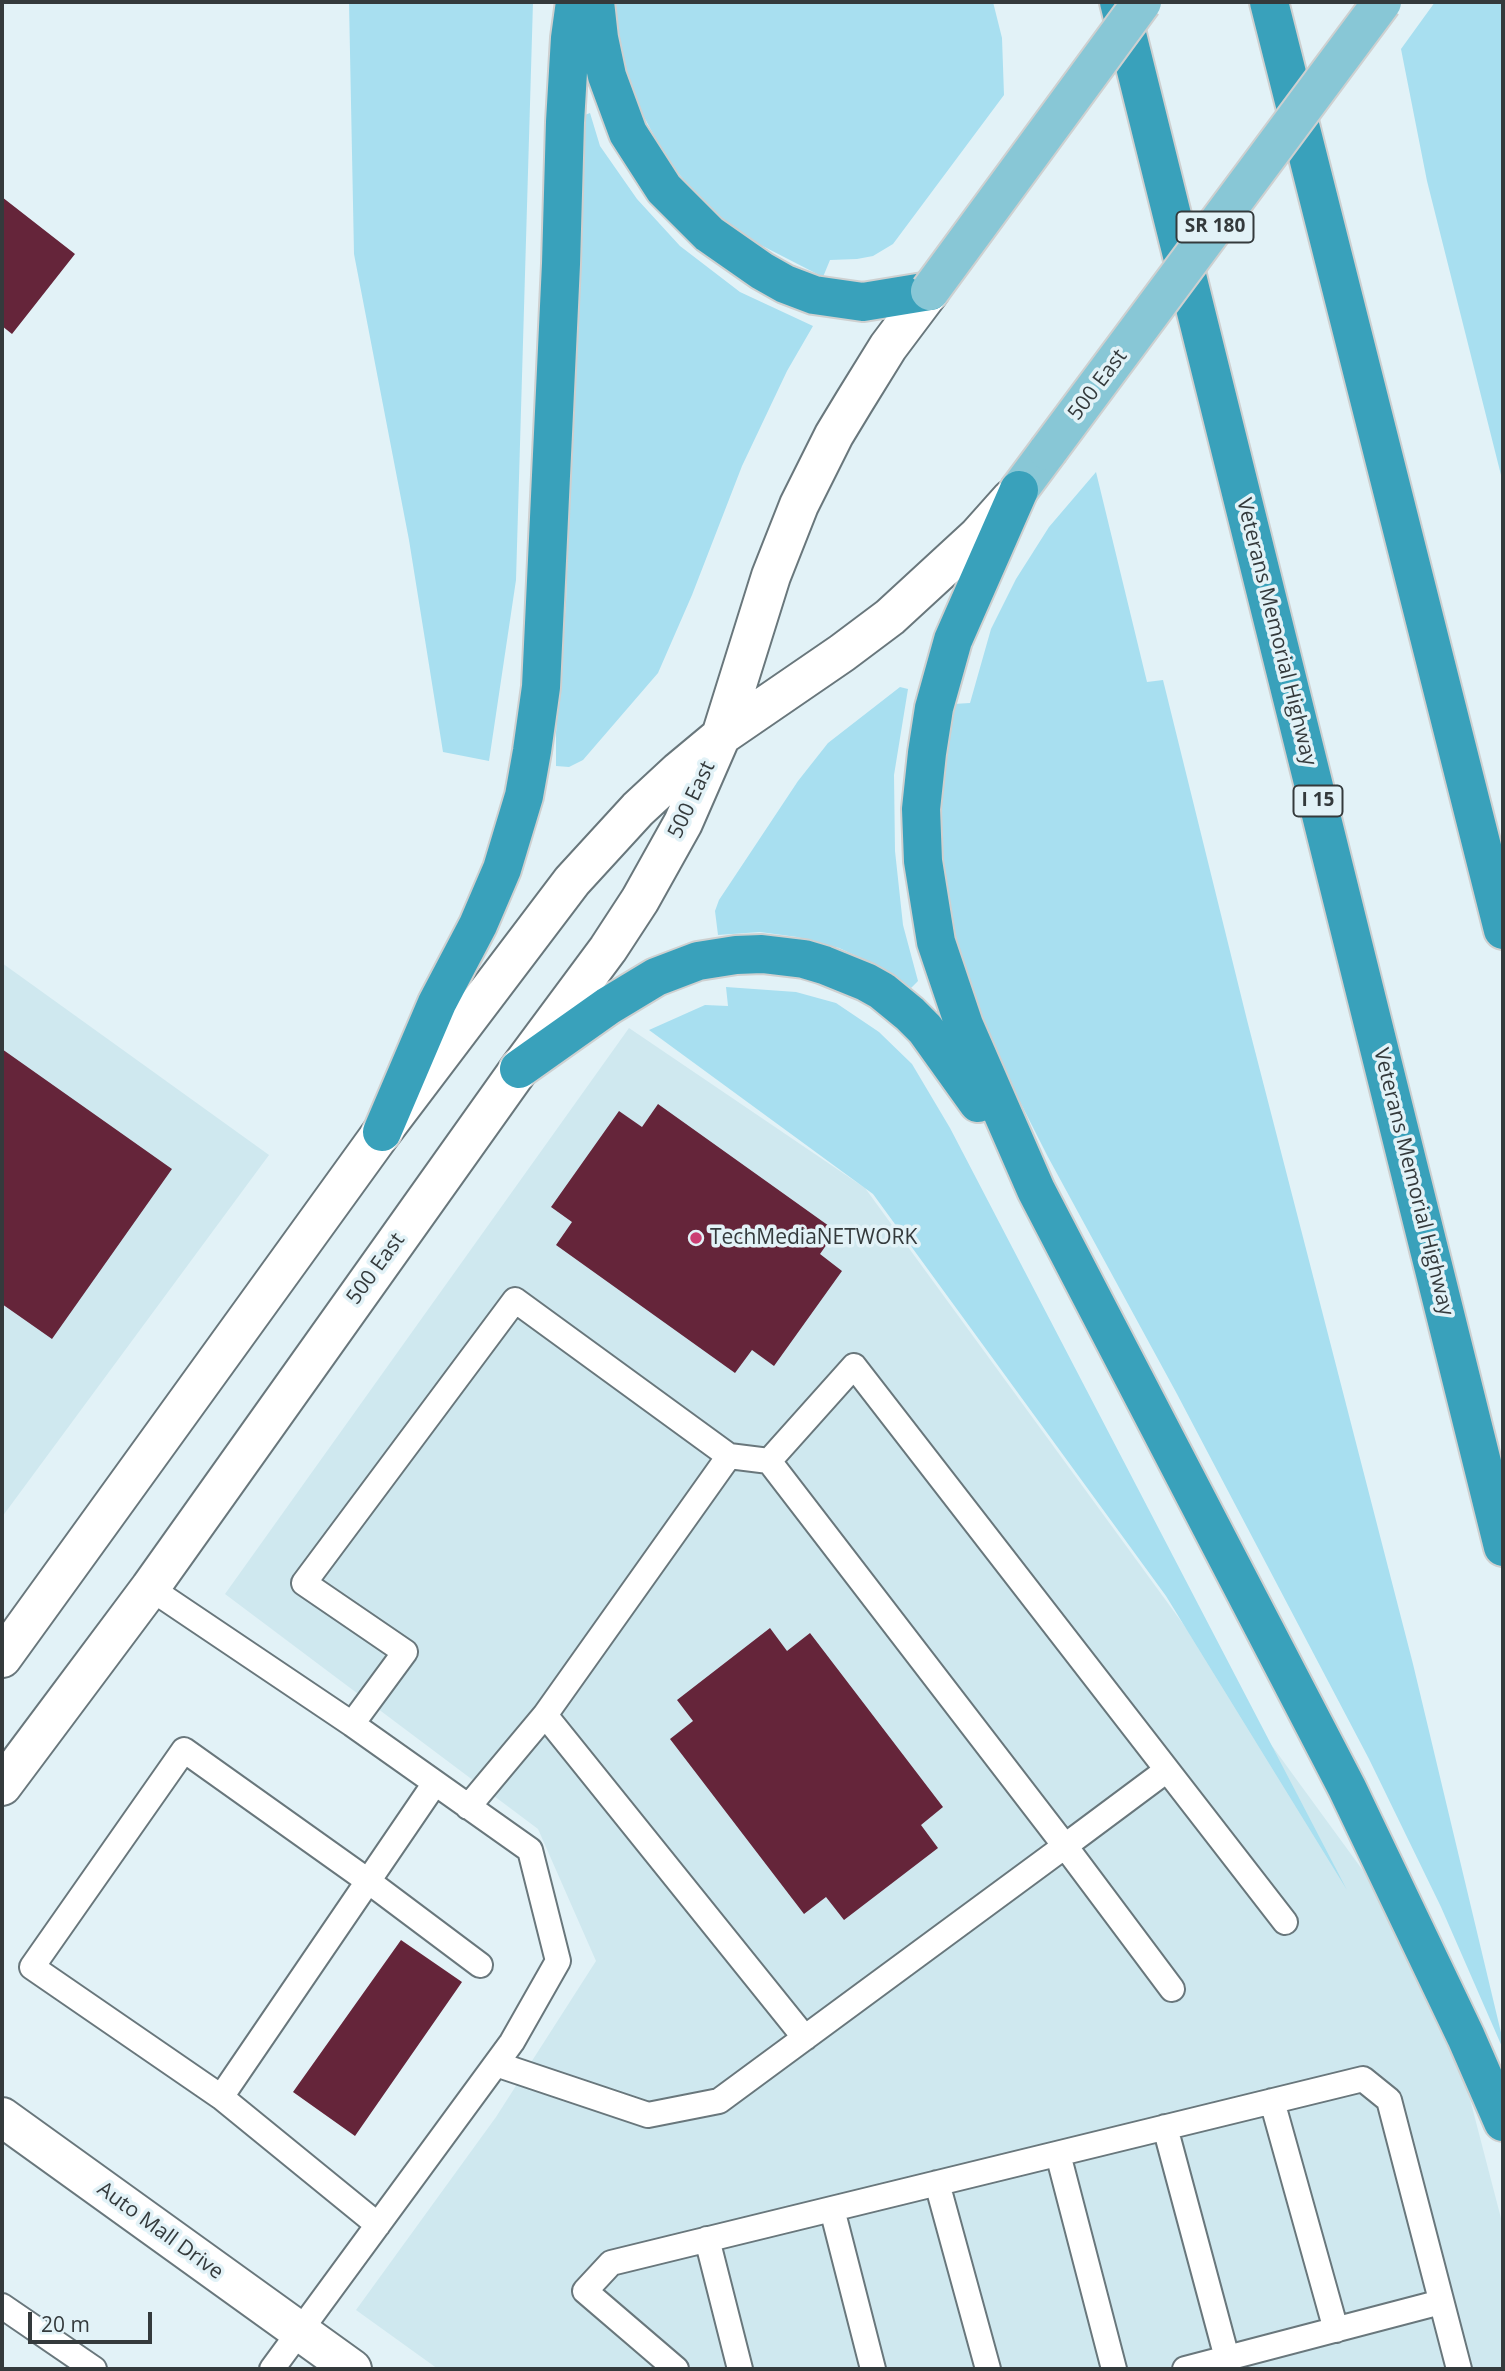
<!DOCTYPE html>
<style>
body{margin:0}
#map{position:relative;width:1505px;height:2371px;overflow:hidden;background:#e2f2f7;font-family:"Open Sans",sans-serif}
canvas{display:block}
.frame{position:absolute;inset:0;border:4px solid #343a3c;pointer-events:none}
.scale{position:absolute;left:28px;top:2312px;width:124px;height:32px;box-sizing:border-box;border:4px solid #343a3c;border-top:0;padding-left:9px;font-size:21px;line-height:24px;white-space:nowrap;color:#343a3c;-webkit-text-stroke:5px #e2f2f7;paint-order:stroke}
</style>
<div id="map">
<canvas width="1505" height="2371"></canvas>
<div class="frame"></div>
<div class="scale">20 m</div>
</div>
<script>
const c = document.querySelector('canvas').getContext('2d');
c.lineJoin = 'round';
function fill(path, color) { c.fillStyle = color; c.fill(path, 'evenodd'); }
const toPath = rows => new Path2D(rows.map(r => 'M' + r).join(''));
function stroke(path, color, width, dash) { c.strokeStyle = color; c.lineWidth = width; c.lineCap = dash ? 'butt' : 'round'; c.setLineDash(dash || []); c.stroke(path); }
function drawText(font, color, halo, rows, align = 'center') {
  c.font = font + ' "Open Sans",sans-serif'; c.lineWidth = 7; c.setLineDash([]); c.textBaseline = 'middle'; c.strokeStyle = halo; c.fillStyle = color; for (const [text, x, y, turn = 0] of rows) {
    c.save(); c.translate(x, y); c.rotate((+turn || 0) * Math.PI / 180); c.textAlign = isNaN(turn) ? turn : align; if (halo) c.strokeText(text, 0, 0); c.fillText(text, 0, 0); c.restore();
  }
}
const built = toPath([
 [2,963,269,1155,2,1517],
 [629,1028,865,1188,1437,1972,1503,2226,1503,2369,438,2369,356,2310,496,2117,596,1961,538,1829,225,1594]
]);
const green = toPath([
 [349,2,533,2,516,580,489,761,443,752,409,540,354,254],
 [613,2,993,2,1002,38,1004,95,893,244,873,256,857,259,830,260,823,277,747,238,705,206,666,158,636,102,616,47],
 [1435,2,1503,2,1503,483,1427,181,1401,49],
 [590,113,600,146,637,199,680,246,740,292,813,326,787,371,742,466,692,595,658,673,583,760,569,767,556,766,556,733,566,602,582,116],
 [1096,472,1147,682,1163,680,1247,1020,1413,1664,1503,2041,1503,2049,1441,1907,1369,1759,1177,1394,1048,1157,980,1023,953,939,938,825,943,754,953,704,970,703,991,629,1016,579,1049,527],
 [900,687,908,689,894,775,895,851,903,925,918,981,911,988,883,968,839,948,797,937,760,932,718,935,715,911,719,900,798,781,828,743],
 [726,987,796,992,836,1003,879,1032,912,1064,950,1128,1347,1890,1166,1596,873,1194,649,1030,705,1005,728,1006]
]);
const building = toPath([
 [2,197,75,254,12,334,2,326],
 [2,1049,172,1169,52,1339,2,1304],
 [658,1104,836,1231,820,1254,842,1271,774,1366,752,1350,735,1373,556,1245,572,1222,551,1207,619,1111,642,1127],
 [770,1628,787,1651,810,1633,943,1807,921,1825,938,1848,844,1920,826,1897,804,1914,670,1739,693,1721,677,1700],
 [401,1940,462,1982,355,2136,293,2092]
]);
const service = toPath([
 [769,1461,854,1366,1285,1922],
 [150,1588,352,1724,530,1850,558,1961,512,2042,272,2369],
 [545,1715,805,2038],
 [352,1724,405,1652,304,1583,515,1300,729,1456,769,1461,1065,1846,719,2101,648,2115,496,2064],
 [1167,1770,1065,1846,1172,1989],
 [468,1807,545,1715,729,1456],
 [221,2097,435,1783],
 [1272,2101,1336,2330],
 [1165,2127,1227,2358],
 [1058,2154,1114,2369],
 [937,2183,988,2369],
 [832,2209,873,2369],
 [378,2225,221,2097,32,1967,184,1750,368,1881,480,1965],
 [707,2239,740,2369],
 [2,2306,94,2369],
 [676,2369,585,2291,611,2263,1363,2079,1389,2100,1459,2369],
 [1185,2369,1441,2302]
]);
const tertiary = toPath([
 [2,1658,382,1132,572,881,638,809,679,771,721,736,842,653,890,617,978,536,1011,499],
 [2,1786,150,1588,519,1069,608,949,640,900,683,823,721,736,771,576,799,505,834,435,854,402,888,347,930,291],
 [2,2117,352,2369]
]);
const primary = toPath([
 [1019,490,1048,451]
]);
const motorway = toPath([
 [595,2,599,38,607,76,628,133,664,189,709,234,762,271,785,284,814,295,863,302,930,291],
 [1119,2,1503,1547],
 [1269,2,1503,930],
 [1019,490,953,640,934,708,927,753,921,809,923,861,936,942,964,1025,1036,1190,1347,1788,1466,2037,1503,2122],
 [519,1069,608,1006,656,977,698,961,736,955,762,954,804,959,824,965,866,982,882,991,910,1014,925,1029,978,1103],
 [382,1132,437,1003,478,925,502,869,524,796,532,751,541,687,561,264,565,122,570,38,575,2]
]);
const primaryBridge = toPath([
 [930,291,1142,2],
 [1048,451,1382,2]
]);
const markers = [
 [696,1238,7,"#ca3e72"]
];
const shields = [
 [1215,227,77],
 [1318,801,49]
];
const shieldNames = [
 ["SR 180",1215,227],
 ["I 15",1318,801]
];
const streetNames = [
 ["500 East",1098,385,-53],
 ["Veterans Memorial Highway",1276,632,76],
 ["500 East",692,800,-65],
 ["Veterans Memorial Highway",1413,1182,76],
 ["500 East",376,1269,-54],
 ["Auto Mall Drive",160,2231,36]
];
const poiNames = [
 ["TechMediaNETWORK",710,1238]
];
fill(built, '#cfe8ef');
fill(green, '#a8dff0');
fill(building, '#65253a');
stroke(service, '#69777c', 28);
stroke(tertiary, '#69777c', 42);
stroke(primary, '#ced0d0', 42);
stroke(motorway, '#ced0d0', 42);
stroke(service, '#fff', 24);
stroke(tertiary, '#fff', 38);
stroke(primary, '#88c7d6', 38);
stroke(motorway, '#39a1bb', 38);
stroke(primaryBridge, '#ced0d0', 42, []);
stroke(primaryBridge, '#88c7d6', 38);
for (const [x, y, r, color] of markers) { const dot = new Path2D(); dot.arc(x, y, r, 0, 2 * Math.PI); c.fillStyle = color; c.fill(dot); stroke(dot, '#e2f2f7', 2.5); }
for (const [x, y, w] of shields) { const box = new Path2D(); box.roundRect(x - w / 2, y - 15.5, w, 31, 5); c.fillStyle = '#e2f2f7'; c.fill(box); stroke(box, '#343a3c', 2); }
drawText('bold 19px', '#343a3c', null, shieldNames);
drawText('21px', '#343a3c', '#e2f2f7', streetNames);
drawText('21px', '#343a3c', '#e2f2f7', poiNames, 'left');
</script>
